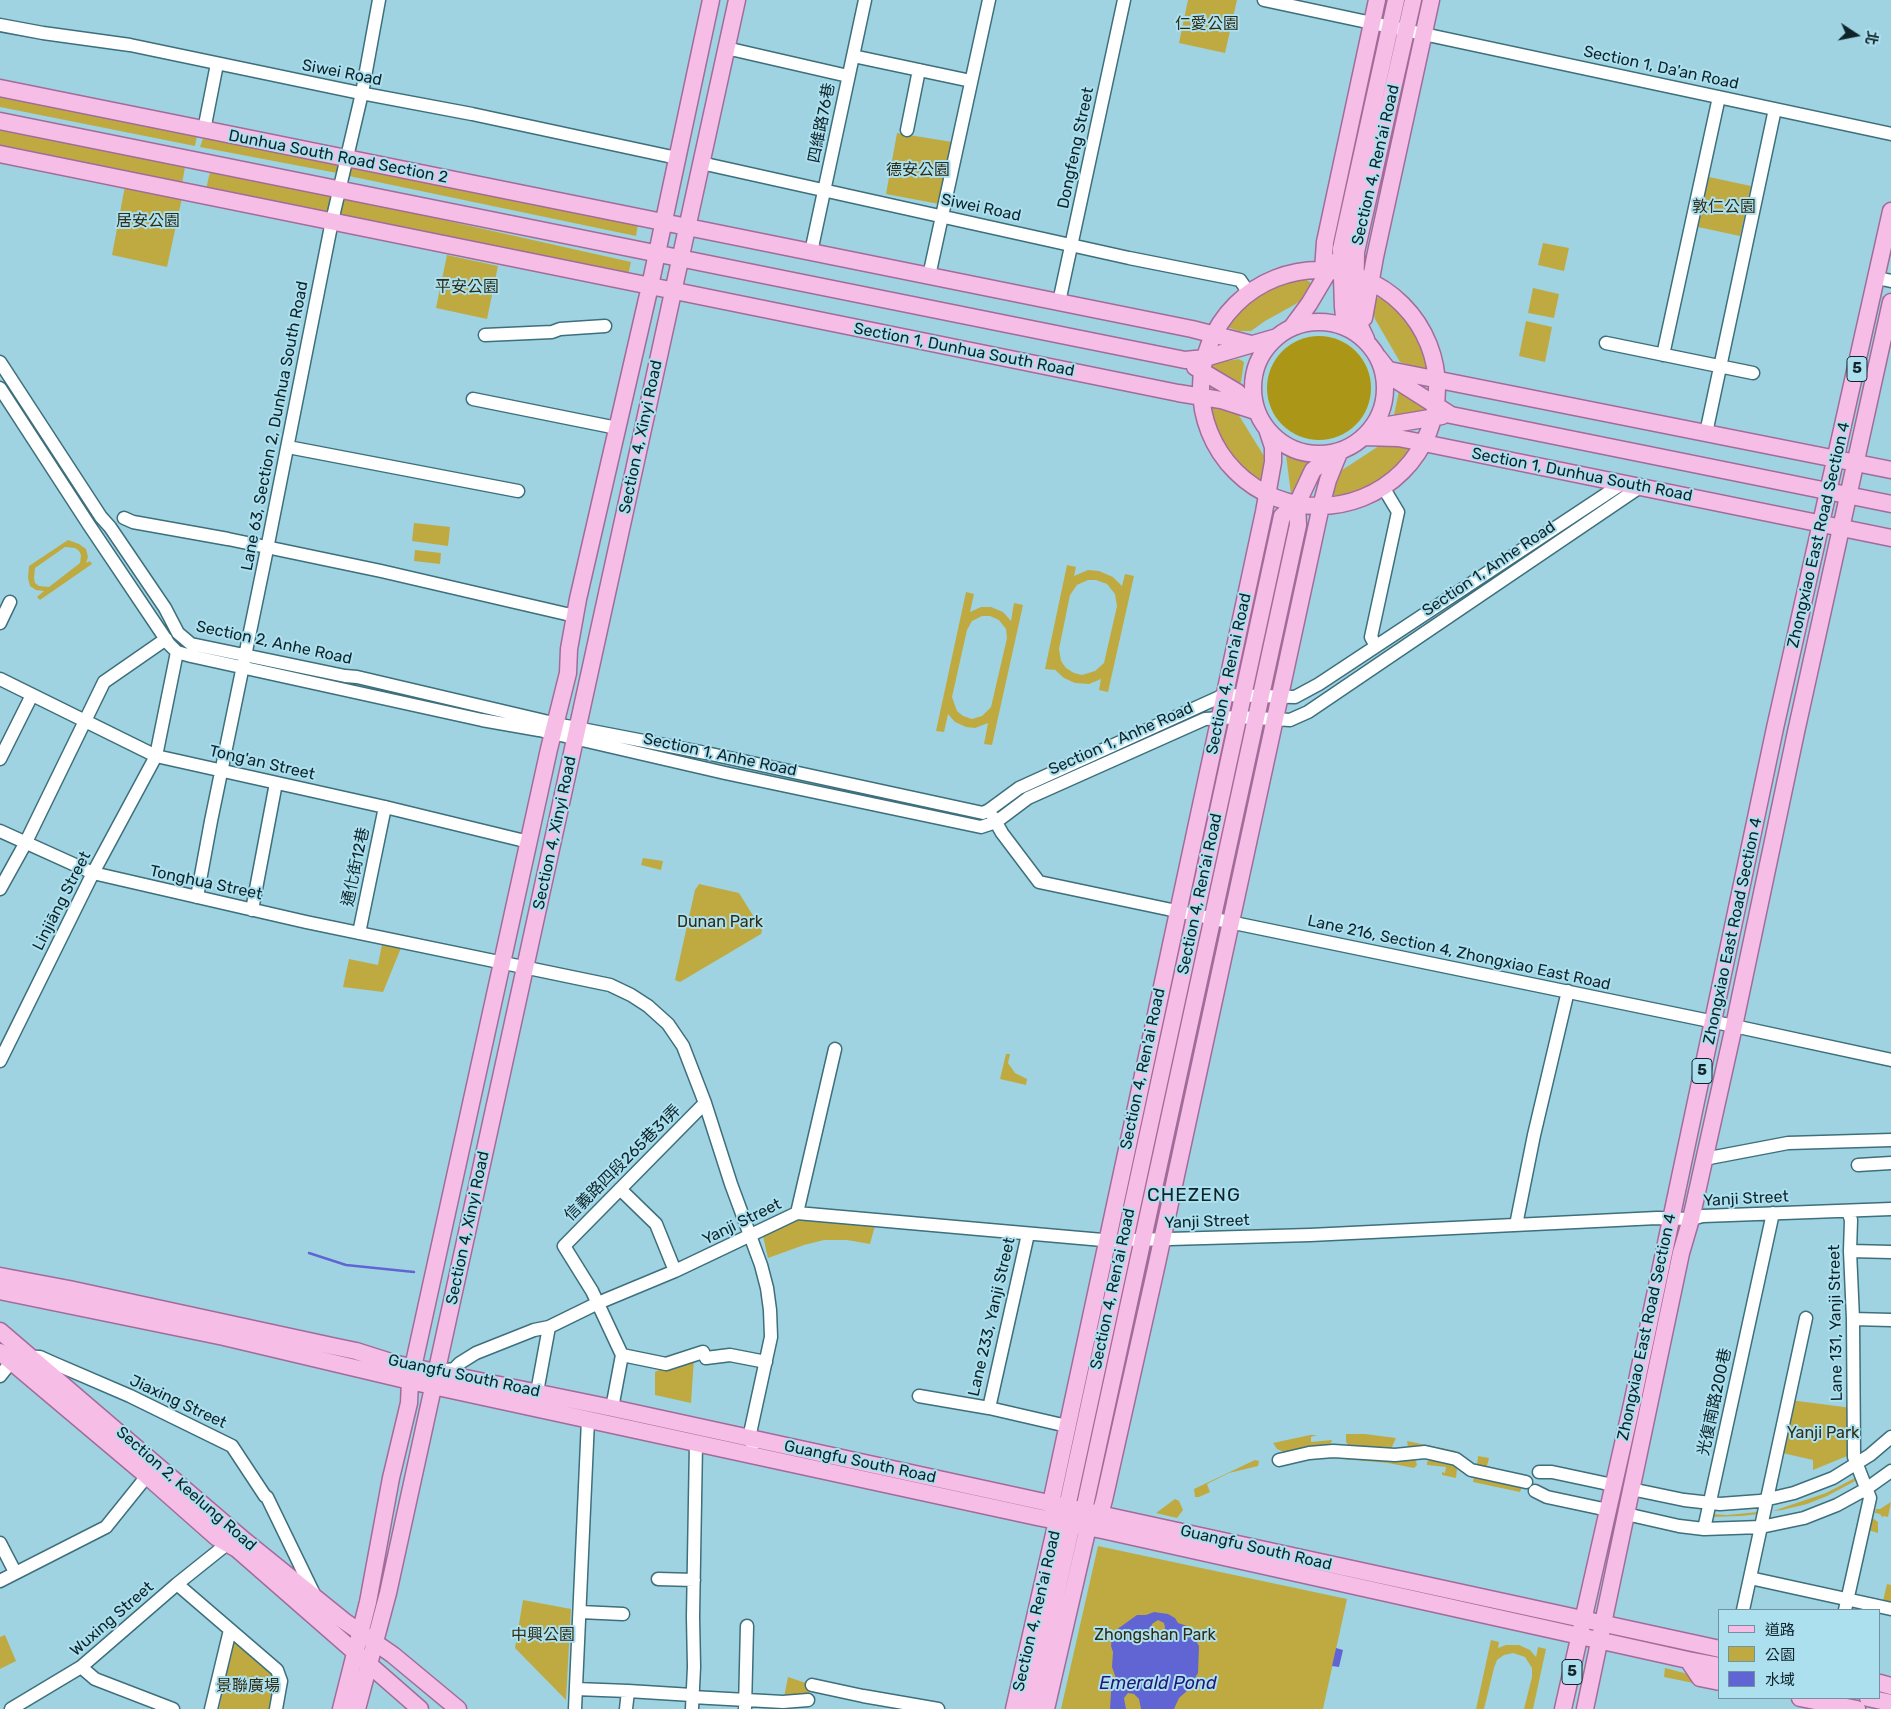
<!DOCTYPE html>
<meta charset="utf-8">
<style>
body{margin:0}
#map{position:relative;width:1891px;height:1709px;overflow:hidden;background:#9fd3e2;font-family:Rubik,"Noto Sans TC",sans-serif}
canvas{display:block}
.legend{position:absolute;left:1718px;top:1609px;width:162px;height:90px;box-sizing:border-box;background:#ace0ef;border:1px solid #6d94a0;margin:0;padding:6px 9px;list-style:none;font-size:15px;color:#0f2329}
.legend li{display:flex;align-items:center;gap:10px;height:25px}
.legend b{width:25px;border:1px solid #6d94a0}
.north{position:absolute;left:1831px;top:10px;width:50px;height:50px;-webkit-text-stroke:4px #ace0ef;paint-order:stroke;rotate:101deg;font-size:14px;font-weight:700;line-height:20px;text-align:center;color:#0f2329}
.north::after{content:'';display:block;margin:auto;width:18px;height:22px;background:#0f2329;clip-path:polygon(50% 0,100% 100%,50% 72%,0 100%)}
</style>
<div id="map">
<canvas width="1891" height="1709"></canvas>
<ul class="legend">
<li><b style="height:6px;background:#f6bee7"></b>道路</li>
<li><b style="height:14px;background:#bfaa42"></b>公園</li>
<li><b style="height:14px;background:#6165d4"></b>水域</li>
</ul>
<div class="north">北</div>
</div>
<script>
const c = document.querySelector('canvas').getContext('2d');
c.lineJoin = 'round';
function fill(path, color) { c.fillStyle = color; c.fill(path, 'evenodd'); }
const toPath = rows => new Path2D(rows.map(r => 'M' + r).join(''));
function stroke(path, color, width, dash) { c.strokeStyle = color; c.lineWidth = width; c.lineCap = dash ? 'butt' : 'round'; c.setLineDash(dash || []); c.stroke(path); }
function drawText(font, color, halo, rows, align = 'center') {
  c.font = font + ' Rubik,"Noto Sans TC",sans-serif'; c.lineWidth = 4; c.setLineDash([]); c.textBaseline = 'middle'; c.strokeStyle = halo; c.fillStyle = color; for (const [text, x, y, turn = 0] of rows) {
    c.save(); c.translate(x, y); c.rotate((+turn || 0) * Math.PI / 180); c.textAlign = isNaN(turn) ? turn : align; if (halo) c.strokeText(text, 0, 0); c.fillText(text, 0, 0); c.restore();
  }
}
const green = toPath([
 [1188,0,1237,0,1225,53,1179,43],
 [0,94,197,136,195,146,0,107],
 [0,130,185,167,182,184,0,147],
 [897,133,952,142,939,204,886,194],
 [203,138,339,163,337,173,200,147],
 [351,166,638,224,636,236,349,176],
 [210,172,332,195,329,216,206,189],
 [1709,177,1751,186,1740,236,1698,227],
 [125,186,182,198,167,267,112,255],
 [341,197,631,262,628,275,338,218],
 [1543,243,1569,248,1564,271,1538,265],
 [447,255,498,266,487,319,436,308],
 [1303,278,1310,282,1311,286,1303,299,1294,305,1265,321,1251,331,1239,331,1227,327,1241,310,1258,296,1280,284],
 [1533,288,1559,294,1554,318,1528,313],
 [1381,296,1397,308,1409,323,1422,345,1428,367,1421,369,1400,362,1375,319,1373,311,1374,300],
 [1526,321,1552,327,1545,362,1519,356],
 [1239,359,1244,362,1241,382,1238,385,1211,367,1215,363],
 [1399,391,1428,410,1428,412,1396,417,1394,415],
 [1211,407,1238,414,1264,456,1262,481,1259,481,1245,471,1228,452,1216,431],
 [1382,444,1410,448,1411,452,1396,469,1374,485,1355,493,1338,497,1334,495,1333,483,1339,472],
 [1286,455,1309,462,1291,494],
 [414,523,450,527,448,546,412,541],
 [68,540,79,544,86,549,88,557,86,563,90,561,92,564,40,600,37,597,44,591,36,590,30,586,28,578,29,566],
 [65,547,75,548,79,551,81,555,80,563,49,587,39,586,35,583,34,578,35,568],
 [415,550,441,553,440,564,414,561],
 [1067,565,1076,567,1074,576,1088,570,1099,571,1113,577,1122,586,1125,574,1134,576,1108,692,1099,690,1101,679,1089,684,1075,683,1064,678,1054,669,1054,670,1045,669],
 [1088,580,1096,580,1107,584,1115,594,1117,606,1104,663,1095,671,1082,675,1074,673,1066,668,1061,661,1059,649,1070,595,1077,585],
 [966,592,974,594,970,612,981,607,991,607,1003,612,1011,621,1014,603,1023,605,992,745,984,744,988,723,975,728,966,727,955,722,948,714,944,732,936,731],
 [982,616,990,616,999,620,1006,629,1007,638,991,707,982,716,972,719,963,716,957,711,952,697,967,630,972,621],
 [643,858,663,861,661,870,641,865],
 [699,884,739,893,762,930,761,934,680,982,675,980,695,890],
 [382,944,401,948,383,992,343,987,349,959,378,965],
 [1006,1054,1010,1054,1008,1063,1015,1073,1027,1079,1026,1085,1000,1079],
 [798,1216,876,1222,870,1244,847,1240,824,1240,804,1245,768,1258,763,1236],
 [694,1358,691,1403,655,1395,655,1372,676,1362],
 [1790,1400,1852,1408,1852,1454,1813,1470,1813,1460,1778,1452],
 [1346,1434,1365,1434,1396,1438,1391,1449,1349,1446,1346,1442],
 [1310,1435,1317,1435,1311,1437,1311,1442,1332,1440,1331,1443,1329,1445,1284,1452,1277,1449,1273,1443],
 [1407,1441,1456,1451,1455,1453,1419,1445,1412,1448,1408,1447],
 [1478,1456,1489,1458,1487,1466,1523,1475,1477,1466],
 [1343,1457,1393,1461,1413,1460,1416,1461,1417,1465,1414,1468,1388,1463,1343,1459],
 [1431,1459,1451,1463,1457,1469,1456,1478,1442,1475,1442,1472,1445,1473,1446,1467,1427,1465,1427,1462],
 [1255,1460,1259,1461,1258,1466,1229,1473,1207,1484,1210,1492,1199,1497,1195,1497,1194,1489],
 [1474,1476,1522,1486,1520,1492,1473,1482],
 [1857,1477,1859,1479,1827,1496,1807,1504,1782,1510,1773,1511,1826,1493],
 [1175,1499,1179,1501,1183,1510,1177,1518,1156,1513],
 [1891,1502,1888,1517,1883,1516,1883,1518,1880,1514,1875,1513,1876,1509,1880,1509],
 [1758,1512,1759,1514,1741,1516,1710,1517,1710,1514,1727,1515],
 [1871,1517,1878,1522,1878,1533,1868,1530],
 [1098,1546,1347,1599,1323,1709,1061,1709],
 [1887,1584,1891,1585,1891,1603,1883,1601],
 [523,1600,571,1609,566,1700,515,1648],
 [5,1635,16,1661,0,1669,0,1637],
 [1491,1640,1499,1642,1498,1648,1506,1645,1519,1645,1530,1650,1536,1657,1538,1647,1546,1649,1533,1709,1524,1709,1532,1677,1532,1668,1525,1657,1513,1653,1504,1655,1497,1660,1494,1668,1484,1709,1476,1709],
 [233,1642,276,1677,269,1709,219,1709],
 [1665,1668,1688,1674,1698,1684,1664,1677],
 [788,1677,812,1685,808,1700,783,1702]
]);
const forest = toPath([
 '1267 388a52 52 0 1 1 104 0a52 52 0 1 1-104 0Z'
]);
const water = toPath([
 [1154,1612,1168,1614,1175,1618,1178,1623,1190,1627,1191,1639,1196,1641,1199,1646,1198,1673,1188,1690,1179,1698,1174,1709,1141,1709,1139,1699,1134,1694,1128,1693,1124,1698,1126,1709,1110,1709,1111,1692,1117,1681,1112,1667,1113,1652,1111,1646,1112,1636,1116,1630,1137,1615,1146,1615],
 [1158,1620,1164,1623,1165,1627,1164,1632,1159,1634,1154,1633,1151,1628,1152,1624],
 [1336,1648,1343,1650,1339,1667,1332,1666]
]);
const stream = toPath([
 [309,1253,346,1265,414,1272]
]);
const minor = toPath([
 [1264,0,1891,134],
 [0,25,43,33,130,45,355,92,472,114,677,158],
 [726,48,848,76],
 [853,56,971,81],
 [204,130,217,64],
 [907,130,919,70],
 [701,163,1129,258,1240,280,1249,293],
 [811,252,865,0],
 [929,276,989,0],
 [1877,278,1891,281],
 [1059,302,1124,0],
 [485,335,552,332,560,329,605,326],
 [1606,343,1753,373],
 [1663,355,1719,97],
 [0,362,101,517,110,527,165,608,178,633,191,644,345,676,357,677,566,726,706,753,983,813,989,810,1019,788,1224,695,1295,697,1319,684,1623,483],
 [0,388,89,525,169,644,177,652,191,656,482,720,539,730,725,773,981,827,996,822,1028,798,1205,719,1238,717,1290,720,1308,712,1640,487],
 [473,399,617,428],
 [1706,433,1775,109],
 [288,447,518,491],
 [124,518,133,522,228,539,381,571,575,616],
 [0,623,10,602],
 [1376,646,1371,637,1398,512,1383,487],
 [0,679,156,756,385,807,529,842],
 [0,759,32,695],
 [993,817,1002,833,1039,882,1186,913],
 [0,831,93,873,306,922,610,985,631,995,648,1006,668,1024,683,1046,705,1103,731,1184,761,1265,767,1288,770,1310,771,1337,749,1438,753,1445],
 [0,889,25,844,104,682,166,639],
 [197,897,211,821,265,559,332,221,362,93,379,0],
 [252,910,276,783],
 [1205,917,1734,1026,1891,1060],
 [359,933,385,807],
 [0,1061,93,873,156,756,177,652],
 [1704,1159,1788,1143,1891,1140],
 [1858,1165,1891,1163],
 [620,1189,656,1224,675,1271],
 [797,1213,835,1049],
 [1516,1225,1534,1135,1568,991],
 [1134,1240,1310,1235,1657,1218,1691,1219,1703,1216,1891,1209],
 [1850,1251,1891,1252],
 [1853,1319,1891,1320],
 [622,1355,666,1364,703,1352,706,1358,730,1355,766,1362],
 [31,1357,40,1357,51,1362,130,1396,232,1446,265,1496,267,1497,315,1596],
 [441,1371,454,1369,460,1363,476,1353,534,1330,549,1327,598,1303,675,1271,797,1213,1114,1241],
 [0,1376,11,1362],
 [537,1392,549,1327],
 [919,1396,989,1408,1067,1426],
 [612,1408,622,1355,592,1291,564,1246,705,1103],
 [989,1408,1028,1234],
 [1279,1460,1309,1453,1333,1451,1395,1455,1425,1452,1456,1459,1471,1470,1526,1482],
 [1539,1472,1552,1472,1613,1485],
 [1631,1489,1684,1500,1720,1504,1760,1501,1794,1493,1833,1478,1870,1455,1891,1437],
 [1535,1491,1547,1497,1608,1510],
 [1626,1514,1679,1526,1704,1529,1761,1527,1804,1518,1837,1505,1866,1489,1891,1471],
 [1704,1529,1773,1213],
 [0,1543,15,1572],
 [1750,1578,1891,1609],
 [658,1579,694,1580],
 [0,1581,106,1527,147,1476],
 [177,1584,277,1670,281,1681,276,1709],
 [1743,1610,1806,1318],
 [1845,1610,1870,1498,1854,1457,1853,1319,1850,1251,1851,1220,1848,1211],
 [580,1612,623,1614],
 [81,1667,95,1679,173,1709],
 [812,1685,863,1696,938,1709],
 [576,1689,628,1691],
 [692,1697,783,1702,808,1700],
 [11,1709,81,1667,177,1584,222,1548,225,1543],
 [211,1709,230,1630],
 [575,1709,588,1420],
 [626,1709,628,1691,692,1695],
 [692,1709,694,1667,693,1617,696,1443],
 [745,1709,747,1626]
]);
const major = toPath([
 [0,88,1192,329,1251,344],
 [0,121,1185,360,1205,358,1277,337],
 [0,154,1178,393,1221,400,1255,411],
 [1323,270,1325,242,1377,0],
 '1201 388a118 118 0 1 1 236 0a118 118 0 1 1-236 0Z',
 [1364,318,1375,257,1431,0],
 '1253 388a66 66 0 1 1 132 0a66 66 0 1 1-132 0Z',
 [1292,327,1309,304,1334,262],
 [1349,328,1344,317,1343,307,1341,249,1396,0],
 [1366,339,1358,322,1355,311,1356,252,1413,0],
 [1378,357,1396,380,1451,415,1891,504],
 [1195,367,1237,392,1252,408],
 [1389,370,1891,470],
 [1367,435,1388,425,1442,416],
 [1363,437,1398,438,1414,441,1891,538],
 [0,1276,69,1289,332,1346,356,1351,397,1364,612,1408,1720,1649],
 [0,1291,224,1337,410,1381,1037,1517,1102,1530,1688,1660,1700,1678,1720,1682],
 [0,1331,245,1541,344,1621,393,1655,458,1709],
 [0,1352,147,1476,216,1537,237,1549,420,1709],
 [1070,1517,1067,1507,1282,516,1297,504],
 [1688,1660,1720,1666],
 [1880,1683,1891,1686],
 [1800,1698,1857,1709],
 [1868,1698,1891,1703],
 [341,1709,368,1602,391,1478,409,1403,410,1381,549,749,568,673,569,649,578,599,650,286,711,0],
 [357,1709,388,1593,737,0],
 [1014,1709,1057,1521,1051,1503,1264,512,1273,462,1273,447,1267,429],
 [1030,1709,1072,1524,1084,1510,1298,525,1297,504,1313,470,1342,450],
 [1046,1709,1088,1527,1100,1514,1104,1500,1156,1268,1321,506,1328,480,1339,453],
 [1563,1709,1632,1404,1775,728,1891,211],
 [1585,1709,1681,1253,1691,1219,1734,1026,1796,732,1891,302]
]);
const shields = [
 [1857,369,20],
 [1702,1071,20],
 [1572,1672,20]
];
const shieldNames = [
 ["5",1857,369],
 ["5",1702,1071],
 ["5",1572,1672]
];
const parkNames = [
 ["仁愛公園",1207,24],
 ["德安公園",918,170],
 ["敦仁公園",1724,207],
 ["居安公園",148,221],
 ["平安公園",467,287],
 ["Dunan Park",720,922],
 ["Yanji Park",1823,1433],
 ["中興公園",543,1635],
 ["Zhongshan Park",1155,1635],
 ["景聯廣場",248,1686]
];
const streetNames = [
 ["Section 1, Da'an Road",1661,68,12],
 ["Siwei Road",342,73,11],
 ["四維路76巷",822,123,-79],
 ["Dongfeng Street",1076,148,-78],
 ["Dunhua South Road Section 2",338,157,11],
 ["Section 4, Ren’ai Road",1376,165,-77],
 ["Siwei Road",981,208,12],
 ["Section 1, Dunhua South Road",964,350,11],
 ["Lane 63, Section 2, Dunhua South Road",275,426,-79],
 ["Section 4, Xinyi Road",641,437,-78],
 ["Section 1, Dunhua South Road",1582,475,11],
 ["Zhongxiao East Road Section 4",1819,535,-77],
 ["Section 1, Anhe Road",1489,569,-34],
 ["Section 2, Anhe Road",274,643,12],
 ["Section 4, Ren'ai Road",1229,674,-78],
 ["Section 1, Anhe Road",1121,739,-24],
 ["Section 1, Anhe Road",720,755,12],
 ["Tong'an Street",262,763,13],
 ["Section 4, Xinyi Road",555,833,-78],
 ["通化街12巷",356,867,-78],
 ["Tonghua Street",206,883,12],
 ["Section 4, Ren’ai Road",1200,894,-78],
 ["Linjiāng Street",62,901,-63],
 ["Zhongxiao East Road Section 4",1733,931,-78],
 ["Lane 216, Section 4, Zhongxiao East Road",1459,953,12],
 ["Section 4, Ren'ai Road",1143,1069,-78],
 ["信義路四段265巷31弄",623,1163,-45],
 ["Yanji Street",1746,1199,-3],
 ["Yanji Street",742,1222,-26],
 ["Yanji Street",1207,1222,-2],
 ["Section 4, Xinyi Road",468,1228,-78],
 ["Section 4, Ren’ai Road",1113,1289,-78],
 ["Lane 233, Yanji Street",992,1317,-77],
 ["Lane 131, Yanji Street",1836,1323,-91],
 ["Zhongxiao East Road Section 4",1647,1327,-78],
 ["Guangfu South Road",464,1376,12],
 ["Jiaxing Street",178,1402,25],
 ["光復南路200巷",1715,1402,-78],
 ["Guangfu South Road",860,1462,12],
 ["Section 2, Keelung Road",186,1489,41],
 ["Guangfu South Road",1256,1548,13],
 ["Section 4, Ren'ai Road",1037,1611,-77],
 ["Wuxing Street",112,1619,-41]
];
const waterNames = [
 ["Emerald Pond",1158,1684]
];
const quarterNames = [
 ["CHEZENG",1194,1196]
];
fill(green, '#bfaa42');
fill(forest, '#ac9618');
fill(water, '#6165d4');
stroke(stream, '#6165d4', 2.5);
stroke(minor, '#3d6f7c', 15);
stroke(major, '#a16c9a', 19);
stroke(minor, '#fff', 12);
stroke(major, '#f6bee7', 16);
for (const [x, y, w] of shields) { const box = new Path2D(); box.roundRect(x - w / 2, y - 12.5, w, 25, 4); c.fillStyle = '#ace0ef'; c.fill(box); stroke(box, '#0f2329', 1); }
drawText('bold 15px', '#0f2329', null, shieldNames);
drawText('16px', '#312c14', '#ace0ef', parkNames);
drawText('16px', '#0f2329', '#ace0ef', streetNames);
drawText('italic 18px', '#231479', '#ace0ef', waterNames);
c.letterSpacing = '1px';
drawText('19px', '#0f2329', '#ace0ef', quarterNames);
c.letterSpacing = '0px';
</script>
